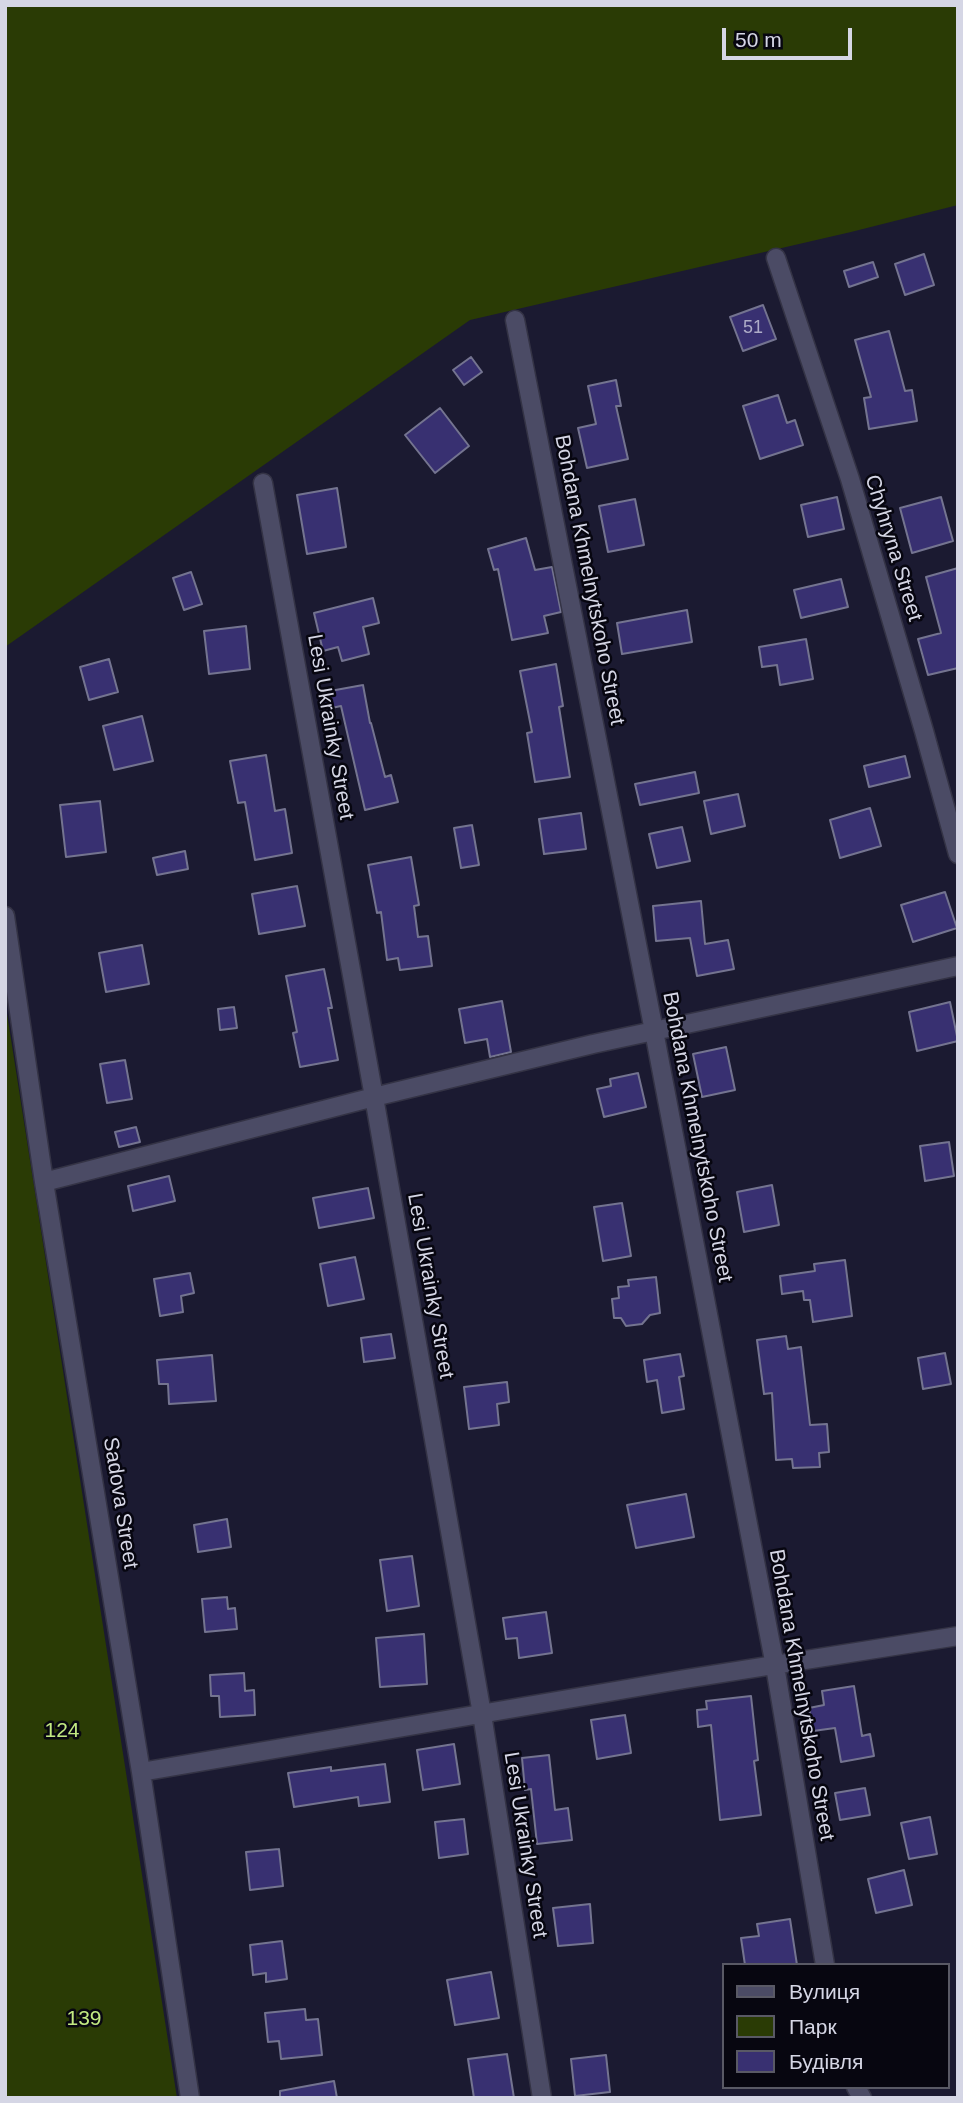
<!DOCTYPE html>
<meta charset="utf-8">
<style>
body{margin:0}
#map{position:relative;width:963px;height:2103px;overflow:hidden;background:#1b1a31;font-family:Arial,sans-serif}
canvas{display:block}
.frame{position:absolute;inset:0;border:7px solid #d5d6e5;pointer-events:none}
.legend{position:absolute;left:722px;top:1963px;width:228px;height:126px;box-sizing:border-box;background:#070610;border:2px solid #595965;margin:0;padding:9px 12px;list-style:none;font-size:21px;color:#d5d6e5}
.legend li{display:flex;align-items:center;gap:14px;height:35px}
.legend b{width:35px;border:2px solid #595965}
.scale{position:absolute;left:722px;top:28px;width:130px;height:32px;box-sizing:border-box;border:4px solid #d5d6e5;border-top:0;padding-left:9px;font-size:21px;line-height:24px;white-space:nowrap;color:#d5d6e5;-webkit-text-stroke:5px #070610;paint-order:stroke}
</style>
<div id="map">
<canvas width="963" height="2103"></canvas>
<div class="frame"></div>
<ul class="legend">
<li><b style="height:9px;background:#4b4b65"></b>Вулиця</li>
<li><b style="height:19px;background:#2a3b05"></b>Парк</li>
<li><b style="height:19px;background:#383071"></b>Будівля</li>
</ul>
<div class="scale">50 m</div>
</div>
<script>
const c = document.querySelector('canvas').getContext('2d');
c.lineJoin = 'round';
function fill(path, color) { c.fillStyle = color; c.fill(path, 'evenodd'); }
const toPath = rows => new Path2D(rows.map(r => 'M' + r).join(''));
function stroke(path, color, width, dash) { c.strokeStyle = color; c.lineWidth = width; c.lineCap = dash ? 'butt' : 'round'; c.setLineDash(dash || []); c.stroke(path); }
function drawText(font, color, halo, rows, align = 'center') {
  c.font = font + ' Arial,sans-serif'; c.lineWidth = 5; c.setLineDash([]); c.textBaseline = 'middle'; c.strokeStyle = halo; c.fillStyle = color; for (const [text, x, y, turn = 0] of rows) {
    c.save(); c.translate(x, y); c.rotate((+turn || 0) * Math.PI / 180); c.textAlign = isNaN(turn) ? turn : align; if (halo) c.strokeText(text, 0, 0); c.fillText(text, 0, 0); c.restore();
  }
}
const green = toPath([
 [5,5,958,5,958,205,851,232,470,320,5,647],
 [5,1001,127,1779,177,2098,5,2098]
]);
const building = toPath([
 [924,254,934,285,905,295,895,264,924,254],
 [873,262,878,277,849,287,844,271,873,262],
 [763,305,776,339,743,351,730,317,763,305],
 [889,331,905,391,912,390,917,421,869,429,864,398,871,397,855,340,889,331],
 [471,357,482,372,464,385,453,370,471,357],
 [616,380,621,406,616,406,628,459,587,468,578,428,596,424,588,386,616,380],
 [778,395,787,423,795,420,803,445,760,459,743,406,778,395],
 [440,408,469,446,435,473,405,435,440,408],
 [337,488,346,547,307,554,297,495,337,488],
 [837,497,844,529,808,537,801,505,837,497],
 [941,497,953,541,912,553,900,508,941,497],
 [635,499,644,545,608,552,599,506,635,499],
 [526,538,535,570,552,567,561,612,544,616,548,633,512,640,498,569,494,570,488,549,526,538],
 [958,568,958,668,928,675,918,639,941,633,926,577,958,568],
 [191,572,202,604,184,610,173,578,191,572],
 [841,579,848,607,801,618,794,590,841,579],
 [373,598,379,623,363,627,369,654,342,661,338,647,323,651,314,613,373,598],
 [687,610,692,642,622,654,617,623,687,610],
 [246,626,250,669,209,674,204,631,246,626],
 [806,639,813,679,780,685,777,665,762,667,759,647,806,639],
 [109,659,118,692,89,700,80,667,109,659],
 [556,664,563,706,559,707,570,777,535,782,527,733,532,732,520,671,556,664],
 [363,685,370,723,371,723,385,777,391,775,398,802,365,810,341,706,322,710,319,693,363,685],
 [142,716,153,761,114,770,103,726,142,716],
 [266,755,275,811,285,809,292,853,255,860,245,802,238,803,230,761,266,755],
 [905,756,910,777,869,787,864,766,905,756],
 [695,772,699,793,640,805,635,784,695,772],
 [738,794,745,826,711,834,704,801,738,794],
 [100,801,106,852,66,857,60,805,100,801],
 [870,808,881,846,840,858,830,820,870,808],
 [581,813,586,849,544,854,539,819,581,813],
 [472,825,479,865,461,868,454,828,472,825],
 [682,827,690,861,657,868,649,834,682,827],
 [185,851,188,869,157,875,153,858,185,851],
 [411,857,419,905,414,906,418,937,428,936,432,966,400,970,398,958,387,960,381,912,377,913,368,865,411,857],
 [297,886,305,926,259,934,252,894,297,886],
 [945,892,957,928,913,942,901,905,945,892],
 [701,901,705,944,728,940,734,969,697,976,690,938,656,941,653,906,701,901],
 [142,945,149,984,106,992,99,953,142,945],
 [324,969,332,1008,328,1008,338,1060,300,1067,293,1033,297,1032,286,976,324,969],
 [502,1001,511,1052,490,1057,487,1039,465,1043,459,1009,502,1001],
 [950,1002,958,1041,917,1051,909,1012,950,1002],
 [234,1007,237,1028,220,1030,218,1009,234,1007],
 [726,1047,735,1090,702,1097,693,1054,726,1047],
 [125,1060,132,1099,107,1103,100,1064,125,1060],
 [638,1073,646,1107,604,1117,597,1089,611,1086,610,1079,638,1073],
 [136,1127,140,1142,119,1147,115,1132,136,1127],
 [949,1142,954,1176,925,1181,920,1146,949,1142],
 [169,1176,175,1201,133,1211,128,1186,169,1176],
 [772,1185,779,1225,744,1232,737,1192,772,1185],
 [368,1188,374,1218,319,1228,313,1198,368,1188],
 [622,1203,631,1256,603,1261,594,1207,622,1203],
 [355,1257,364,1299,328,1306,320,1264,355,1257],
 [845,1260,852,1316,813,1322,810,1300,804,1300,803,1291,782,1294,780,1276,815,1271,814,1264,845,1260],
 [190,1273,194,1293,181,1296,183,1312,160,1316,154,1279,190,1273],
 [656,1277,660,1313,650,1315,642,1324,626,1326,621,1318,614,1318,612,1299,619,1298,618,1287,629,1286,628,1280,656,1277],
 [391,1334,395,1358,364,1362,361,1338,391,1334],
 [786,1336,788,1349,801,1347,810,1425,827,1424,829,1452,819,1453,820,1467,793,1468,792,1459,776,1460,772,1393,764,1394,757,1340,786,1336],
 [945,1353,951,1384,923,1389,918,1358,945,1353],
 [680,1354,684,1376,679,1377,684,1409,662,1413,657,1380,647,1382,644,1360,680,1354],
 [212,1355,216,1401,169,1404,168,1384,159,1384,157,1360,212,1355],
 [507,1382,509,1402,497,1404,499,1425,469,1429,464,1387,507,1382],
 [686,1494,694,1537,636,1548,627,1505,686,1494],
 [227,1519,231,1547,198,1552,194,1525,227,1519],
 [412,1556,419,1606,387,1611,380,1560,412,1556],
 [227,1597,228,1609,235,1608,237,1629,205,1632,202,1599,227,1597],
 [546,1612,552,1653,519,1658,517,1638,506,1639,503,1618,546,1612],
 [424,1634,427,1684,380,1687,376,1638,424,1634],
 [244,1673,245,1691,254,1690,255,1715,220,1717,219,1696,211,1696,210,1675,244,1673],
 [854,1686,862,1736,870,1734,874,1756,841,1762,835,1728,813,1731,809,1708,824,1705,822,1691,854,1686],
 [751,1696,758,1760,754,1761,761,1815,720,1820,711,1725,698,1727,697,1710,707,1709,706,1701,751,1696],
 [625,1715,631,1753,597,1759,591,1720,625,1715],
 [454,1744,460,1784,423,1790,417,1750,454,1744],
 [549,1755,555,1810,568,1808,572,1840,537,1844,531,1789,525,1790,522,1758,549,1755],
 [385,1764,390,1802,359,1806,358,1797,294,1807,288,1773,331,1767,331,1771,385,1764],
 [865,1788,870,1815,840,1820,835,1793,865,1788],
 [930,1817,937,1854,909,1859,901,1823,930,1817],
 [464,1819,468,1854,439,1858,435,1822,464,1819],
 [279,1849,283,1886,250,1890,246,1852,279,1849],
 [904,1870,912,1905,876,1913,868,1879,904,1870],
 [590,1904,593,1943,558,1946,553,1908,590,1904],
 [790,1919,797,1965,745,1965,741,1938,759,1936,757,1924,790,1919],
 [282,1941,287,1979,266,1982,266,1973,253,1975,250,1945,282,1941],
 [491,1972,499,2018,455,2025,447,1980,491,1972],
 [305,2009,306,2020,318,2019,322,2055,281,2059,279,2041,268,2042,265,2013,305,2009],
 [507,2054,514,2098,474,2098,468,2059,507,2054],
 [606,2055,610,2092,575,2096,571,2059,606,2055],
 [334,2081,337,2098,280,2098,280,2091,334,2081]
]);
const street = toPath([
 [776,258,850,479,924,731,958,854],
 [515,320,654,1031,775,1666,825,1965],
 [263,483,374,1097,482,1714,542,2098],
 [5,916,44,1182,141,1772,190,2098],
 [44,1182,374,1097,593,1044,958,966],
 [141,1772,685,1679,958,1636],
 [856,2087,862,2098]
]);
const numberNames = [
 ["51",753,328]
];
const streetNames = [
 ["Chyhryna Street",893,548,73],
 ["Bohdana Khmelnytskoho Street",589,580,79],
 ["Lesi Ukrainky Street",330,727,80],
 ["Bohdana Khmelnytskoho Street",697,1137,79],
 ["Lesi Ukrainky Street",430,1286,80],
 ["Sadova Street",120,1503,81],
 ["Bohdana Khmelnytskoho Street",801,1695,80],
 ["Lesi Ukrainky Street",525,1845,81]
];
const parkNames = [
 ["124",62,1731],
 ["139",84,2019]
];
fill(green, '#2a3b05');
fill(building, '#383071');
stroke(building, '#747490', 2);
stroke(street, '#343345', 21);
stroke(street, '#4b4b65', 18);
drawText('18px', '#aeacc8', null, numberNames);
drawText('21px', '#d5d6e5', '#070610', streetNames);
drawText('21px', '#c2e982', '#070610', parkNames);
</script>
